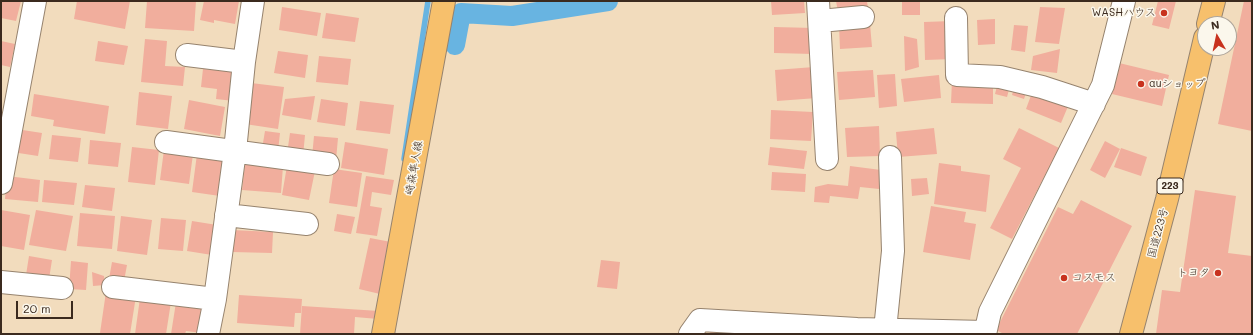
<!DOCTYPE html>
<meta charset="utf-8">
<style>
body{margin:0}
#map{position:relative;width:1253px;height:335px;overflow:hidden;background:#f2dcbd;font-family:Mali,sans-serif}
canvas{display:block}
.frame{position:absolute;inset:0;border:2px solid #3b2a1e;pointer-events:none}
.north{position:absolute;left:1197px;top:16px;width:40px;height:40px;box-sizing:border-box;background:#fbf7ec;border:1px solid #aea59a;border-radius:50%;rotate:351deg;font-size:11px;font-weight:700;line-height:16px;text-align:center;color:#3b2a1e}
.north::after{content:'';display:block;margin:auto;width:14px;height:18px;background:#c8321e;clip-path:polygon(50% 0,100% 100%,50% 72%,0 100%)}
.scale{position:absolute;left:16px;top:301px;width:57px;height:18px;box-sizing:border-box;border:2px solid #3b2a1e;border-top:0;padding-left:5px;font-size:12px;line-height:14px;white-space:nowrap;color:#3b2a1e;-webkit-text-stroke:3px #fbf7ec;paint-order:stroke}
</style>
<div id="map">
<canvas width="1253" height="335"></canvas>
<div class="frame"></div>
<div class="north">N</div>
<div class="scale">20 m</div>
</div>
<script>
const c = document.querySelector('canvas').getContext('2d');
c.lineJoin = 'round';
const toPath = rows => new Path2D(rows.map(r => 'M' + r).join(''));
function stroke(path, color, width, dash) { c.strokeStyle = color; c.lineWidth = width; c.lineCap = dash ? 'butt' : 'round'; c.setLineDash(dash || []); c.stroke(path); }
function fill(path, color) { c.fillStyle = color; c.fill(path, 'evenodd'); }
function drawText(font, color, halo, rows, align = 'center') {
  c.font = font + ' Mali,"Klee One",sans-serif'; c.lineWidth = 3; c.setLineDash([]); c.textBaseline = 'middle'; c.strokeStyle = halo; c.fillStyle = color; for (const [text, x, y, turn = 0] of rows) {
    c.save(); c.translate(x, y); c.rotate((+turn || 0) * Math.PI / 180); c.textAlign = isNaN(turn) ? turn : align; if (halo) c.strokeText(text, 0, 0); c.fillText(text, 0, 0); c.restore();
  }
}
const stream = toPath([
 [404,159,428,1]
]);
const canal = toPath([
 [455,45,461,13,512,16,608,1]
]);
const building = toPath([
 [1,1,21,1,16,21,1,18],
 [77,1,130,1,125,29,74,19],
 [147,1,196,1,194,31,145,28],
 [204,1,239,1,235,24,214,20,214,23,200,20],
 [771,1,804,1,805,13,772,15],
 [836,1,867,1,868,9,838,12],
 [902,1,920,1,920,15,902,15],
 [1158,1,1176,1,1169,29,1152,25],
 [1244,1,1252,1,1252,131,1218,124],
 [282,7,321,13,317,36,279,30],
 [1040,7,1065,8,1059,44,1035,42],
 [326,13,359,18,355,42,322,38],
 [995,19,995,44,978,45,977,20],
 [952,21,953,59,925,60,924,22],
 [870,24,872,47,840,49,839,26],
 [1014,25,1028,26,1025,52,1011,50],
 [774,27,814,28,813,54,774,53],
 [904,36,917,39,919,67,905,71],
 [145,39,167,41,165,66,185,67,183,86,141,82],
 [1,41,15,44,10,67,1,65],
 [98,41,128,46,124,65,95,61],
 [1060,49,1057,73,1031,70,1033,56],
 [278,51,308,55,305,78,274,73],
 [319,56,351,59,348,85,316,82],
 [1119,63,1169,75,1162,106,1112,94],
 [814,67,817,98,777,101,775,70],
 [203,69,237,72,234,101,216,99,217,89,201,87],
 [873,70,875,97,839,100,837,72],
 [895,74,897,106,879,108,877,75],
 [939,75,941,98,904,102,901,79],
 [952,80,993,81,993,104,951,103],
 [998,82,1010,86,1007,97,995,94],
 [251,83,284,87,278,129,245,124],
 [1015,85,1027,90,1024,99,1012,95],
 [1033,90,1069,104,1061,123,1026,109],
 [139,92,172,96,168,129,136,125],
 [34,94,109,106,105,134,53,126,54,120,31,116],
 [315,96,311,120,282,115,285,99],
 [321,99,348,103,345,126,317,122],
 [189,100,225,107,220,136,184,129],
 [360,101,394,105,390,134,356,130],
 [771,110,813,112,811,141,770,139],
 [879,126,880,156,847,157,845,128],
 [934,128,937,154,898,157,896,132],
 [1019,128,1059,148,1012,239,990,228,1021,168,1003,159],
 [16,129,42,133,38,156,12,152],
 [265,131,280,133,278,151,262,149],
 [290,133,305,135,303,156,287,154],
 [52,135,81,138,78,162,49,159],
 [314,136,338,138,336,160,312,157],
 [90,140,121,143,118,167,88,164],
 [1105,141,1120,149,1105,178,1090,170],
 [345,142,388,149,384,175,341,168],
 [132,147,159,150,155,185,128,182],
 [770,147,807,151,804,169,768,165],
 [1121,148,1147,157,1141,176,1114,167],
 [164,150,193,154,189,184,160,180],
 [197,154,226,155,220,196,192,192],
 [245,163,283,166,281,193,242,190],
 [939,163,961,166,961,171,990,175,986,212,934,204],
 [287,166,315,171,309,200,282,195],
 [850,166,881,170,879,189,860,187,858,199,830,196,829,203,814,202,815,187,828,184,848,186],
 [334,169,362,173,357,207,329,203],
 [772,172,806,174,805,192,771,190],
 [7,176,40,180,38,202,5,199],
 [366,176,394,180,391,195,372,192,370,206,382,208,377,236,356,233],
 [927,178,929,194,912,196,911,179],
 [44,180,77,183,74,205,42,202],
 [85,185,115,188,112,211,82,207],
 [1195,190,1236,196,1228,253,1252,256,1252,334,1156,334,1162,290,1180,292],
 [1081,200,1132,226,1077,334,1004,334,996,330,1058,207,1073,214],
 [931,206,966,212,964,222,976,224,970,260,923,252],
 [1,210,30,215,24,250,1,246],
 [36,210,73,216,66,251,29,245],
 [80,213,115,216,112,249,77,246],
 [337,214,355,217,351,234,334,231],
 [121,216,152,220,147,255,117,251],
 [161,218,186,220,183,251,158,249],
 [192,221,217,225,212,255,187,251],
 [232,230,273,232,272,253,232,252],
 [370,238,391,242,380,294,359,289],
 [29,256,52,260,49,279,26,275],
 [601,260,620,262,617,289,597,287],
 [71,261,88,263,86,290,69,289],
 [112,262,127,265,124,281,109,279],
 [92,272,104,276,105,285,93,286],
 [106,292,136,296,130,334,100,333],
 [239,295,302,299,301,313,295,313,294,327,237,323],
 [177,296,208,301,202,333,186,331,185,334,171,334],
 [140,298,171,302,166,334,135,334],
 [302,306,379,311,378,319,355,317,354,334,300,334],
 [711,325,754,334,710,334]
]);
const minor = toPath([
 [818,1,827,159],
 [956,18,957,75,1000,77,1042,87,1094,104],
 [820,21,863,17],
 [187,55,244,62],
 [166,142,328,164],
 [1,183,35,1],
 [226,215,307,224],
 [1,282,62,288],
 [113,287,215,299],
 [885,330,893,251,890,157],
 [208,334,215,299,235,151,244,62,253,1],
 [690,334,700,320,857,329,985,332],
 [985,334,990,312,1103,85,1124,1]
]);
const major = toPath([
 [383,334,444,1]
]);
const highway = toPath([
 [1208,24,1214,1],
 [1131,334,1167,199,1205,38]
]);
const markers = [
 [1164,13,4,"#c8321e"],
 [1141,84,4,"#c8321e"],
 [1218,273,4,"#c8321e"],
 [1064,278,4,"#c8321e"]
];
const shields = [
 [1170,186,26]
];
const shieldNames = [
 ["223",1170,186]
];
const poiNames = [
 ["WASHハウス",1156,13],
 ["auショップ",1149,84,"left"],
 ["トヨタ",1210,273],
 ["コスモス",1072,278,"left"]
];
const streetNames = [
 ["崎森隼人線",414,168,-80],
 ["国道223号",1158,233,-75]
];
stroke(stream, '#68b4e1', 5.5);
stroke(canal, '#68b4e1', 20);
fill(building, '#f1ae9d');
stroke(minor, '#96836e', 24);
stroke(major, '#96836e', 24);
stroke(highway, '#96836e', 24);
stroke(minor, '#fff', 22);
stroke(major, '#f7c06c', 22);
stroke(highway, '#f7c06c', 22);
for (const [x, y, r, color] of markers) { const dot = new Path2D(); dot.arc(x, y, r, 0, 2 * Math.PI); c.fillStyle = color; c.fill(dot); stroke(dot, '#fbf7ec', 1.5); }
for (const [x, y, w] of shields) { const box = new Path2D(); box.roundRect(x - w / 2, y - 8, w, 16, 3); c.fillStyle = '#fbf7ec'; c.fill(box); stroke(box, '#3b2a1e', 1); }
drawText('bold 10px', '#3b2a1e', null, shieldNames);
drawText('11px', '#3b2a1e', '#fbf7ec', poiNames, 'right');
drawText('11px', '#3b2a1e', '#fbf7ec', streetNames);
</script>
